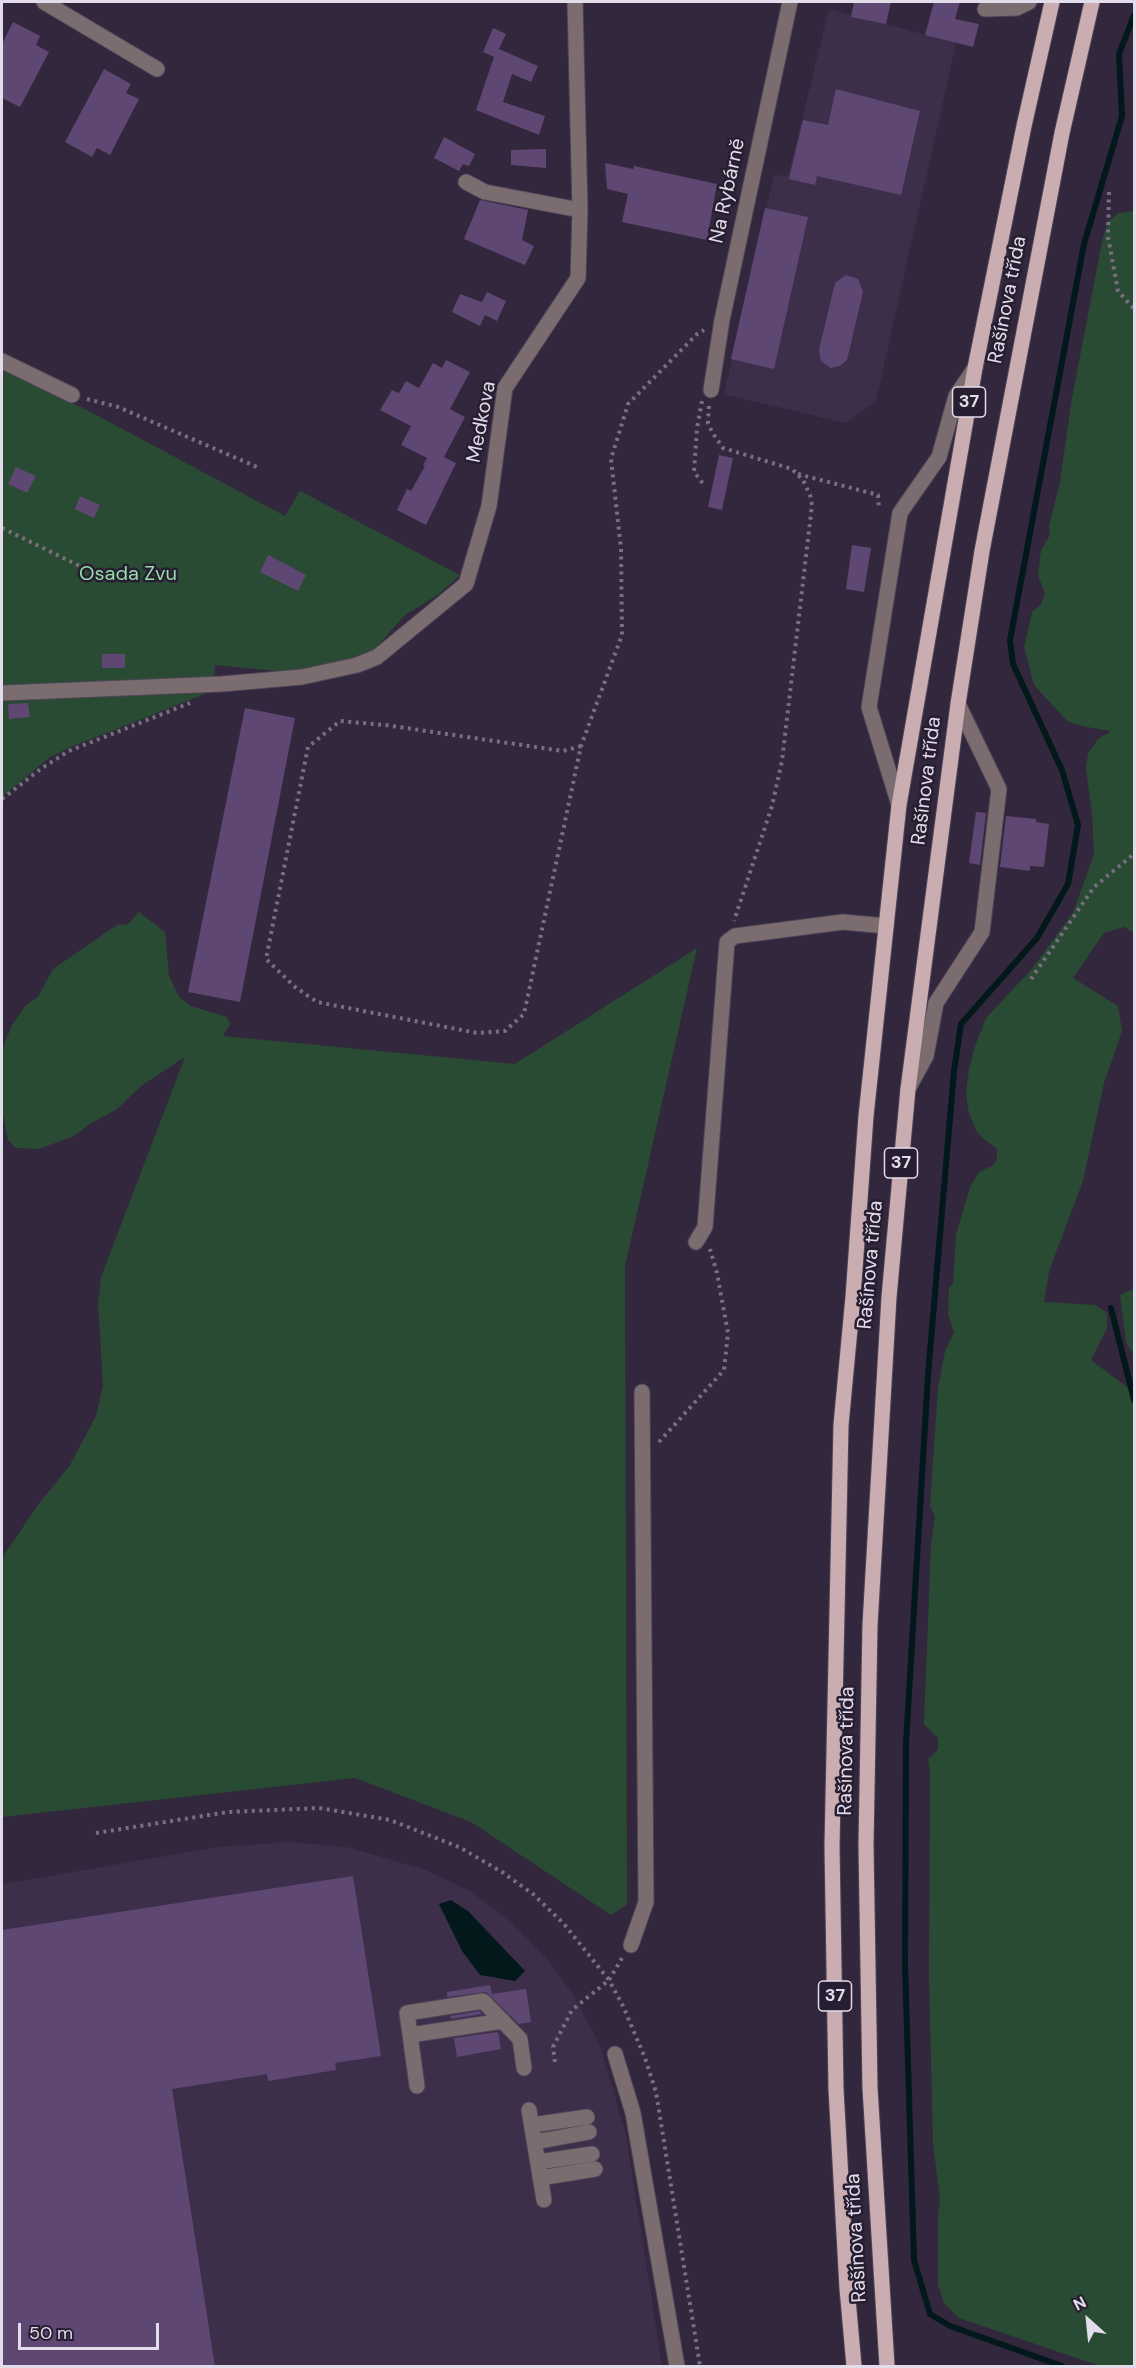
<!DOCTYPE html>
<meta charset="utf-8">
<style>
body{margin:0}
#map{position:relative;width:1136px;height:2368px;overflow:hidden;background:#32273c;font-family:"DM Sans",sans-serif}
canvas{display:block}
.frame{position:absolute;inset:0;border:3px solid #e3dcea;pointer-events:none}
.north{position:absolute;left:1058px;top:2290px;width:60px;height:60px;-webkit-text-stroke:4px #281e31;paint-order:stroke;rotate:333deg;font-size:16px;font-weight:700;line-height:24px;text-align:center;color:#e3dcea}
.north::after{content:'';display:block;margin:auto;width:21px;height:27px;background:#e3dcea;clip-path:polygon(50% 0,100% 100%,50% 72%,0 100%)}
.scale{position:absolute;left:18px;top:2323px;width:141px;height:27px;box-sizing:border-box;border:3px solid #e3dcea;border-top:0;padding-left:8px;font-size:18px;line-height:21px;white-space:nowrap;color:#e3dcea;-webkit-text-stroke:4px #281e31;paint-order:stroke}
</style>
<div id="map">
<canvas width="1136" height="2368"></canvas>
<div class="frame"></div>
<div class="north">N</div>
<div class="scale">50 m</div>
</div>
<script>
const c = document.querySelector('canvas').getContext('2d');
c.lineJoin = 'round';
function fill(path, color) { c.fillStyle = color; c.fill(path, 'evenodd'); }
const toPath = rows => new Path2D(rows.map(r => 'M' + r).join(''));
function stroke(path, color, width, dash) { c.strokeStyle = color; c.lineWidth = width; c.lineCap = dash ? 'butt' : 'round'; c.setLineDash(dash || []); c.stroke(path); }
function drawText(font, color, halo, rows, align = 'center') {
  c.font = font + ' "DM Sans",sans-serif'; c.lineWidth = 5; c.setLineDash([]); c.textBaseline = 'middle'; c.strokeStyle = halo; c.fillStyle = color; for (const [text, x, y, turn = 0] of rows) {
    c.save(); c.translate(x, y); c.rotate((+turn || 0) * Math.PI / 180); c.textAlign = isNaN(turn) ? turn : align; if (halo) c.strokeText(text, 0, 0); c.fillText(text, 0, 0); c.restore();
  }
}
const built = toPath([
 [829,9,956,43,876,402,845,423,724,394,774,175,788,176],
 [287,1842,347,1847,426,1870,471,1892,511,1922,549,1961,574,1996,600,2045,626,2135,662,2366,2,2366,2,1884,219,1847]
]);
const green = toPath([
 [1134,211,1134,933,1124,927,1104,933,1073,978,1118,1006,1122,1031,1104,1083,1083,1181,1049,1271,1044,1302,1095,1305,1107,1313,1107,1328,1091,1360,1131,1390,1134,1404,1134,2366,1100,2366,959,2318,944,2303,938,2285,938,2215,940,2198,933,2144,929,1977,930,1773,928,1759,938,1750,938,1738,924,1724,931,1544,935,1516,930,1506,938,1388,945,1351,954,1332,948,1314,949,1288,953,1283,956,1235,970,1187,979,1172,992,1166,997,1159,997,1149,978,1134,969,1114,966,1094,969,1069,975,1046,986,1018,1031,970,1073,913,1094,854,1092,814,1086,768,1088,753,1098,739,1111,731,1081,726,1067,721,1034,685,1024,647,1032,612,1041,604,1045,593,1038,576,1041,550,1050,535,1049,527,1060,481,1072,398,1103,237,1108,221,1119,213],
 [2,370,87,410,285,516,300,491,460,575,439,594,405,615,371,653,319,670,277,671,215,665,214,679,210,692,76,745,50,757,2,797],
 [139,912,165,932,169,976,179,997,191,1006,227,1017,230,1024,223,1036,515,1064,697,948,625,1266,627,1904,611,1915,471,1822,355,1778,2,1817,2,1558,38,1505,70,1465,96,1416,103,1386,98,1303,101,1277,185,1057,141,1086,116,1110,91,1123,74,1136,39,1149,16,1148,8,1140,2,1110,2,1050,12,1025,26,1005,38,997,53,969,117,925,128,924],
 [1134,1289,1134,1356,1126,1342,1120,1295]
]);
const water = toPath([
 [451,1900,468,1911,525,1971,515,1981,480,1975,462,1951,439,1904]
]);
const stream = toPath([
 [1111,1308,1134,1400],
 [1062,2366,950,2326,930,2314,914,2260,905,1964,906,1743,928,1375,954,1071,961,1024,1037,938,1068,884,1078,825,1062,770,1013,664,1010,640,1084,244,1122,116,1119,54,1134,15]
]);
const building = toPath([
 [854,2,891,2,886,24,851,17],
 [934,2,960,2,955,19,979,24,973,47,925,35],
 [13,22,40,36,36,45,49,52,20,107,2,98,2,44],
 [493,28,506,34,499,49,538,66,531,82,512,74,503,102,545,116,539,135,476,110,494,57,483,52],
 [104,69,131,84,126,93,139,99,110,155,97,148,92,157,65,142],
 [836,89,920,111,901,195,817,176,815,185,789,179,803,120,828,125],
 [444,137,475,154,469,166,463,164,459,171,434,158],
 [546,149,546,168,511,165,511,150],
 [605,163,633,169,634,166,717,184,707,240,622,222,628,194,607,189],
 [480,200,528,210,522,240,534,246,525,265,464,239],
 [765,208,808,217,774,369,731,359],
 [846,275,858,279,863,292,847,360,840,366,831,368,821,361,819,350,835,283],
 [487,292,506,301,497,321,485,315,480,326,452,312,460,294,482,302],
 [446,360,470,372,450,409,465,417,444,457,456,463,426,525,397,510,407,489,411,491,425,466,423,465,427,458,401,445,411,426,380,410,392,390,399,393,406,381,419,388,433,363,442,368],
 [719,455,733,458,722,510,708,507],
 [16,467,36,476,27,493,8,484],
 [80,496,100,505,94,518,75,509],
 [852,545,871,548,864,592,846,589],
 [268,555,306,575,298,591,260,572],
 [102,654,125,654,125,668,102,668],
 [28,703,30,717,9,719,8,704],
 [245,708,295,718,240,1002,188,992],
 [976,812,986,813,980,865,969,863],
 [1006,816,1036,819,1036,822,1049,824,1044,867,1030,866,1030,871,1000,867],
 [353,1876,381,2056,335,2063,336,2070,268,2081,267,2074,172,2089,215,2367,2,2367,2,1930],
 [490,1985,492,1994,526,1989,531,2022,519,2024,486,1992,447,1997,447,1992],
 [480,2011,482,2014,451,2019,450,2016],
 [498,2032,501,2049,457,2057,454,2038]
]);
const path = toPath([
 [1109,192,1108,237,1118,291,1134,309],
 [87,399,118,407,257,467],
 [702,401,697,428,694,472,704,485],
 [709,406,708,423,712,432,723,448,792,469,803,480,810,495,812,505,782,761,772,806,734,921],
 [798,474,878,495,879,509],
 [2,528,90,571],
 [581,746,563,751,385,725,340,721,308,747,266,959,295,987,317,1002,477,1033,505,1031,524,1014,581,746,622,635,621,549,611,459,628,404,697,334,704,330],
 [2,799,42,768,69,751,190,703],
 [1031,979,1094,887,1134,854],
 [659,1442,724,1370,728,1333,717,1273,710,1249],
 [96,1833,228,1812,319,1808,390,1820,459,1847,502,1872,533,1894,564,1924,609,1980,572,2010,553,2047,555,2063],
 [622,1958,609,1980,623,2006,645,2058,656,2092,700,2366]
]);
const minor = toPath([
 [44,2,157,69],
 [985,9,1017,8,1029,2],
 [466,182,485,192,580,210],
 [2,361,72,395],
 [711,390,722,320,790,2],
 [2,693,222,684,302,677,357,665,377,657,466,584,489,506,505,388,578,278,580,210,575,2],
 [899,805,869,707,900,513,939,457,956,396,975,368],
 [908,1089,926,1056,936,1003,982,932,999,789,958,704],
 [696,1242,705,1227,727,942,735,936,843,922,886,926],
 [631,1945,646,1902,642,1392],
 [410,2035,503,2021],
 [615,2054,633,2113,677,2366],
 [417,2086,407,2013,483,2001,520,2039,524,2068],
 [529,2110,544,2200],
 [532,2125,587,2117],
 [535,2142,589,2132],
 [538,2162,592,2154],
 [540,2178,595,2169]
]);
const major = toPath([
 [854,2366,847,2288,836,2089,832,1846,841,1425,853,1297,866,1116,899,805,975,368,1024,126,1052,2],
 [887,2366,870,2088,866,1845,870,1625,889,1297,908,1089,958,704,982,551,1062,133,1092,2]
]);
const shields = [
 [969,402,33],
 [901,1163,33],
 [835,1996,33]
];
const shieldNames = [
 ["37",969,402],
 ["37",901,1163],
 ["37",835,1996]
];
const streetNames = [
 ["Na Rybárně",728,191,-78],
 ["Rašínova třída",1008,300,-79],
 ["Medkova",482,422,-79],
 ["Rašínova třída",927,781,-83],
 ["Rašínova třída",871,1265,-85],
 ["Rašínova třída",847,1751,-89],
 ["Rašínova třída",857,2238,-93]
];
const parkNames = [
 ["Osada Zvu",128,575]
];
fill(built, '#3d2f4a');
fill(green, '#2a4b33');
fill(water, '#02181b');
stroke(stream, '#02181b', 6);
fill(building, '#5f4774');
stroke(minor, '#4e4458', 17);
stroke(major, '#4e4458', 17);
stroke(path, '#786f81', 4, [3, 4.5]);
stroke(minor, '#7b6d6f', 15);
stroke(major, '#caadb0', 15);
for (const [x, y, w] of shields) { const box = new Path2D(); box.roundRect(x - w / 2, y - 15, w, 30, 4.5); c.fillStyle = '#281e31'; c.fill(box); stroke(box, '#e3dcea', 1.5); }
drawText('bold 18px', '#e3dcea', null, shieldNames);
drawText('20px', '#e3dcea', '#281e31', streetNames);
drawText('20px', '#93dda6', '#281e31', parkNames);
</script>
